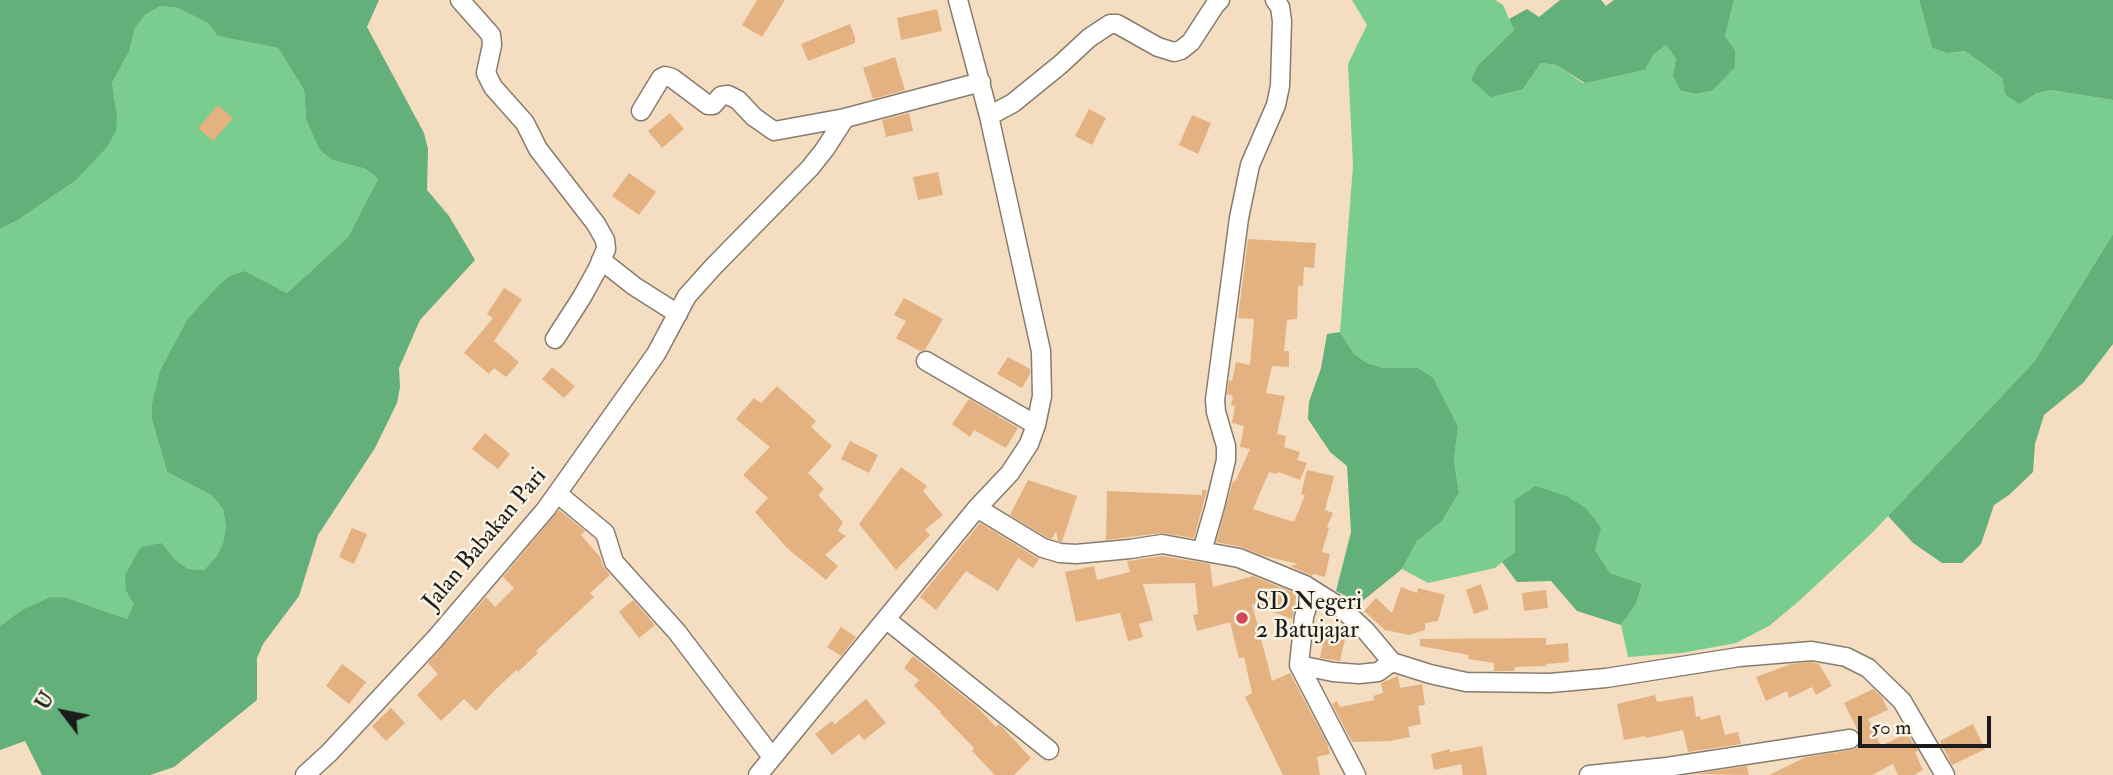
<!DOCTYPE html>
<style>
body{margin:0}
#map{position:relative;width:2113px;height:775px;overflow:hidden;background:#f4ddc1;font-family:"IM FELL Double Pica",serif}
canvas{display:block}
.north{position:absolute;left:28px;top:677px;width:70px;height:70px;-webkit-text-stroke:5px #fcf5e5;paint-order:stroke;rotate:302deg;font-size:19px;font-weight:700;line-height:28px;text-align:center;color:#1c1c1c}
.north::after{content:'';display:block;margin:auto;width:24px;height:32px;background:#1c1c1c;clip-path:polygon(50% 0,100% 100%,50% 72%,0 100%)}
.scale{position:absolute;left:1858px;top:716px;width:133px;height:32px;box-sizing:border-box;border:4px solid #1c1c1c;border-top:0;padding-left:9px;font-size:21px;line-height:24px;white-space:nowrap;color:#1c1c1c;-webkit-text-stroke:5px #fcf5e5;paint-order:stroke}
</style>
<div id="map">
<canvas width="2113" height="775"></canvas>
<div class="north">U</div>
<div class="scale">50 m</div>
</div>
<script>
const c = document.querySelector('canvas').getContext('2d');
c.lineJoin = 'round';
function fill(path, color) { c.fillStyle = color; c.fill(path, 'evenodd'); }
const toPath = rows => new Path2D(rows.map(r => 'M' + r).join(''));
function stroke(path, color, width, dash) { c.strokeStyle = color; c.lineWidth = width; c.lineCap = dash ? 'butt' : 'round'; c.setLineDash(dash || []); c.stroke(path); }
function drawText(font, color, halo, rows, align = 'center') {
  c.font = font + ' "IM FELL Double Pica",serif'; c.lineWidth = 5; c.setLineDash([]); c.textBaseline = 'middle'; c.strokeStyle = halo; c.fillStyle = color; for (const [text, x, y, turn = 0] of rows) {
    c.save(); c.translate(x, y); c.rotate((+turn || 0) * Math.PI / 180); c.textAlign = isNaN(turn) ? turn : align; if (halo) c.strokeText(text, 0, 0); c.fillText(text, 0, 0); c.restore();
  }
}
const green = toPath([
 [1352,0,1495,0,1503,5,1514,30,1478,65,1523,89,1541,63,1556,65,1583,83,1645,70,1654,54,1667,44,1676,58,1673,75,1696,94,1712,91,1735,66,1735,50,1725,36,1734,0,1919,0,1932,48,1947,53,1965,51,2002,78,2005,94,2035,94,2051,90,2113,100,2113,234,2034,362,1871,534,1799,601,1769,626,1736,643,1682,653,1628,657,1621,625,1636,604,1642,584,1610,573,1595,550,1515,530,1515,552,1495,568,1428,583,1402,569,1417,541,1442,521,1459,493,1454,460,1458,427,1418,368,1384,368,1367,363,1354,354,1340,332,1353,166,1348,64,1367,25],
 [161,6,178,8,208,23,219,36,278,48,304,90,306,119,333,160,366,169,378,179,348,237,287,293,245,271,152,420,167,472,211,495,223,509,226,526,223,543,216,557,204,570,188,569,175,559,162,543,126,591,135,604,127,619,67,598,20,611,0,626,0,229,18,220,75,181,117,115,112,83,129,52,135,28,146,14]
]);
const forest = toPath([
 [0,0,379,0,367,27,424,133,428,149,427,190,449,216,475,260,420,320,399,368,400,387,397,403,375,448,318,535,299,596,263,644,257,658,257,700,174,767,150,775,42,775,25,741,0,750,0,626,20,611,51,597,67,598,127,619,134,604,126,591,125,575,141,547,162,543,175,559,188,569,204,570,216,557,223,543,226,526,223,509,211,495,167,472,152,420,152,404,160,371,187,320,218,286,230,276,245,271,287,293,348,237,378,179,366,169,333,160,320,150,306,119,304,90,278,48,218,36,208,23,178,8,161,6,146,14,135,28,129,52,112,83,117,115,116,131,106,148,75,181,18,220,0,229],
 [1560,0,1601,0,1606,6,1614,0,1734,0,1725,36,1735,50,1735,67,1712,91,1696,94,1680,90,1673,75,1676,58,1666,45,1654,54,1645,70,1585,83,1556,65,1541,63,1523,89,1491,97,1471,80,1478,65,1514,30,1509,19,1527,9,1539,17],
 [1919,0,2113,0,2113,100,2051,90,2035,94,2019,104,2005,94,2002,78,1965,51,1947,53,1932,48],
 [2113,234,2113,344,2083,383,2044,415,2035,444,2033,472,2009,495,1994,505,1981,544,1962,563,1942,563,1913,543,1888,516,2034,362],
 [1340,332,1354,354,1367,363,1384,368,1418,368,1433,378,1458,427,1454,460,1459,493,1442,521,1417,541,1402,569,1360,603,1336,591,1351,532,1347,466,1330,452,1308,419,1309,402,1321,368,1327,334],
 [1535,486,1566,496,1586,508,1601,528,1595,550,1610,573,1642,584,1636,604,1621,625,1577,611,1551,581,1517,582,1502,562,1515,552,1515,500]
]);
const building = toPath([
 [757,0,785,0,762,37,742,25],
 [937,9,942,31,901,40,897,18],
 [850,24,855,37,855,43,808,61,801,44],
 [895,57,905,90,873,99,863,68],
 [218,105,233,118,213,141,198,128],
 [1089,109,1106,118,1092,145,1075,136],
 [670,113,684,129,662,148,648,131],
 [909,113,913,131,886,137,882,120],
 [1192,115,1211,123,1198,154,1179,145],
 [938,172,943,195,918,200,913,177],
 [629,173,656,192,639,215,612,196],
 [1248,239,1316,243,1314,268,1304,267,1303,286,1298,286,1297,319,1287,320,1284,351,1289,351,1289,367,1272,366,1266,393,1285,396,1277,434,1286,436,1284,447,1300,452,1297,460,1307,463,1300,480,1278,472,1277,474,1269,472,1253,509,1294,522,1305,495,1301,494,1307,470,1334,476,1325,510,1333,513,1327,527,1329,528,1322,552,1330,554,1325,577,1313,574,1312,576,1290,566,1298,564,1261,555,1241,547,1216,542,1233,481,1235,482,1250,449,1240,447,1244,426,1232,423,1235,406,1231,405,1233,396,1227,394,1229,380,1232,381,1236,362,1250,365,1254,319,1238,318],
 [504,288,522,299,494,341,519,362,506,377,494,368,489,374,464,353,493,318,487,314],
 [904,298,943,319,925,350,920,351,896,338,906,321,894,315],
 [1008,357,1030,369,1030,374,1022,388,997,374],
 [552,367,575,386,564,398,542,379],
 [777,386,816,421,811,427,832,446,808,473,824,489,818,495,843,522,838,531,846,536,825,555,838,566,826,580,787,548,755,512,768,498,743,475,770,447,736,419,754,398,761,403],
 [969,399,1018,428,1006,448,974,430,970,437,952,424],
 [485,433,510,454,498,469,472,449],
 [850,441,878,455,869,473,841,459],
 [901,467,927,486,923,491,943,515,925,530,930,535,896,570,859,524],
 [1028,480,1077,496,1062,542,1058,541,1056,531,1052,539,1048,538,1010,515],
 [1202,490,1207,490,1194,538,1161,533,1106,540,1107,491,1202,495],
 [559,510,585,531,581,535,600,557,603,566,610,575,590,593,594,597,536,651,538,653,518,672,516,670,492,693,476,711,464,699,441,721,417,695,438,674,428,663,486,597,495,607,514,588,503,577],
 [980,523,1039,559,1033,568,1018,558,998,591,966,571,936,610,920,597],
 [352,528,367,534,354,564,339,557],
 [1162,556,1210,564,1213,587,1253,576,1299,595,1292,619,1252,604,1272,681,1290,673,1327,743,1330,754,1317,757,1320,775,1283,775,1245,697,1252,693,1244,657,1239,658,1230,622,1197,631,1193,615,1198,614,1195,583,1143,584,1153,620,1139,624,1143,637,1128,641,1120,613,1076,622,1065,572,1094,566,1097,580,1130,572,1127,561],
 [1481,584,1489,609,1474,614,1466,590],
 [1401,587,1417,593,1418,588,1445,595,1438,621,1425,623,1425,630,1410,635,1385,630,1364,611,1376,598,1392,613],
 [1546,590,1548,608,1524,611,1522,593],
 [633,600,655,625,639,638,619,612],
 [841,627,856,637,841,656,827,647],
 [1325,634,1345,639,1340,661,1320,658],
 [1546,638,1546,645,1568,643,1569,662,1546,664,1546,666,1515,667,1514,671,1494,671,1494,663,1468,659,1469,655,1420,646,1420,639],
 [913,656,978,708,996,727,999,724,1031,758,1014,775,995,775,972,751,974,748,940,713,941,712,914,686,919,680,904,668],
 [1811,662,1819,664,1832,686,1816,695,1812,687,1789,698,1787,691,1766,701,1756,677,1791,664],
 [342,664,366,682,349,704,326,686],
 [1398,676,1400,688,1422,684,1425,705,1418,706,1421,724,1408,727,1410,737,1390,741,1352,742,1332,704,1337,701,1340,707,1375,700,1373,696,1383,693,1381,683],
 [1873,689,1882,697,1888,710,1868,719,1881,746,1907,733,1918,751,1915,752,1923,770,1914,775,1898,775,1893,764,1872,775,1769,775,1806,757,1852,750,1858,747,1861,742,1861,737,1844,703],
 [1655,695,1657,702,1693,696,1696,717,1700,716,1701,720,1720,715,1725,735,1738,732,1741,744,1688,752,1683,730,1646,738,1645,736,1624,740,1617,704],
 [866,699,886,723,864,740,859,734,832,755,815,734,832,721,835,724],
 [391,708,405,723,386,741,372,726],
 [1973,724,1985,749,1952,765,1940,741],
 [1482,746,1487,775,1463,775,1461,764,1434,770,1431,754,1450,749,1450,752],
 [1747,766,1749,775,1694,774]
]);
const minor = toPath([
 [460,0,491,35,492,45,486,73,493,87,525,123,538,149,596,224,605,240,606,249,598,268,582,297,555,339],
 [641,111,661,78,665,76,672,78,708,105,713,105,721,96,728,95,738,100,754,117,774,131,845,118],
 [989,116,1013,103,1061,64,1089,38,1110,24,1117,24,1158,47,1174,52,1181,50,1191,42,1215,5,1220,0],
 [601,260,634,286,678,314],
 [926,361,1036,425],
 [558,494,605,533,614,562,677,632,772,757],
 [977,508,1043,548,1060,553,1076,554,1130,549,1162,544,1239,558,1305,585,1340,607,1366,631,1392,662,1430,674,1466,682,1550,683,1606,678,1739,657,1812,651,1846,657,1868,668,1902,701,1945,775],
 [1202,551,1215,506,1226,460,1226,446,1216,412,1215,400,1239,218,1250,165,1276,105,1280,86,1282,21,1280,7,1275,0],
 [1312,590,1304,617,1299,665,1356,775],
 [887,620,1049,750],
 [1299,665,1333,672,1359,674,1378,672,1392,662],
 [305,775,329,753,435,639,546,509,656,354,687,296,714,266,810,168,825,149,845,118,981,82],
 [758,775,977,508,1010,473,1029,444,1036,425,1042,396,1041,351,989,116,958,0],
 [1589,775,1667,767,1850,739]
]);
const markers = [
 [1242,618,7,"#d1495b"]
];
const streetNames = [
 ["Jalan Babakan Pari",486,540,-50]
];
const poiNames = [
 ["SD Negeri",1256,604],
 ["2 Batujajar",1256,632]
];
fill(green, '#7acd8f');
fill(forest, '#63b07a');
fill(building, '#e4b281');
stroke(minor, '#887c6e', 21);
stroke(minor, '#fff', 18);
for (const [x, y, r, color] of markers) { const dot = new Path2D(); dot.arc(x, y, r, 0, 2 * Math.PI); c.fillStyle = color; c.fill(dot); stroke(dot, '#fcf5e5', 2.5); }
drawText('24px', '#1c1c1c', '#fcf5e5', streetNames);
drawText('24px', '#1c1c1c', '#fcf5e5', poiNames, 'left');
</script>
